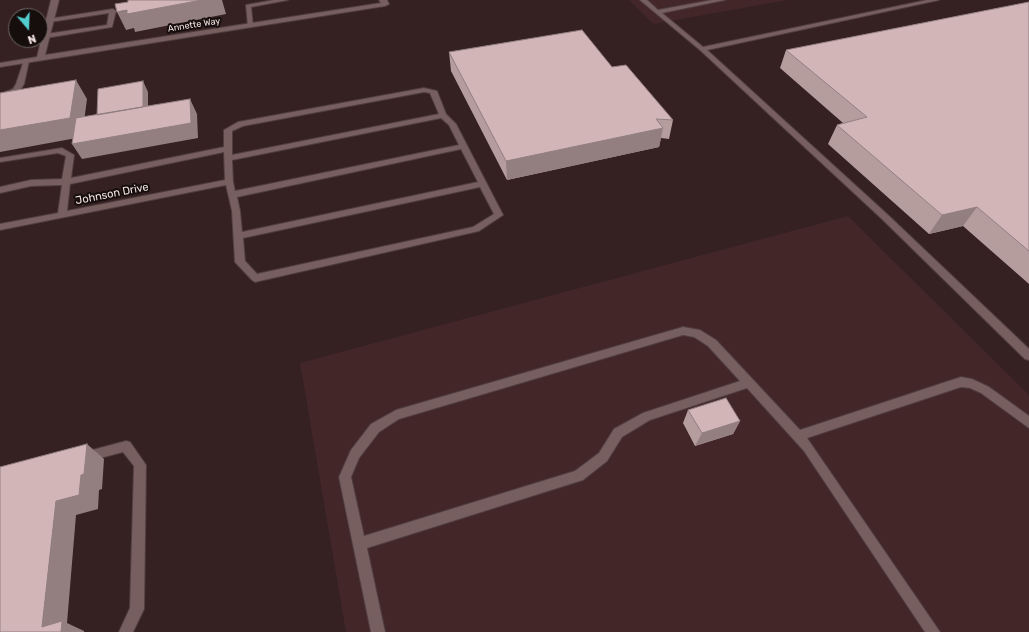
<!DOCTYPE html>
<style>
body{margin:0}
#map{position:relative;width:1029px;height:632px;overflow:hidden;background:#352122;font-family:Rubik,sans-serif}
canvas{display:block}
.north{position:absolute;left:8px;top:8px;width:40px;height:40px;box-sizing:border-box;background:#160d0d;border:1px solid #6e6363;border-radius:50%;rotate:161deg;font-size:11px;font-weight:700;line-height:16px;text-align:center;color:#f3e4e4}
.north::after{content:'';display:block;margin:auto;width:14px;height:18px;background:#52cdce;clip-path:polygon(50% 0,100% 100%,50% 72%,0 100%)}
</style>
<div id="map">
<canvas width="1029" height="632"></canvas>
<div class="north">N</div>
</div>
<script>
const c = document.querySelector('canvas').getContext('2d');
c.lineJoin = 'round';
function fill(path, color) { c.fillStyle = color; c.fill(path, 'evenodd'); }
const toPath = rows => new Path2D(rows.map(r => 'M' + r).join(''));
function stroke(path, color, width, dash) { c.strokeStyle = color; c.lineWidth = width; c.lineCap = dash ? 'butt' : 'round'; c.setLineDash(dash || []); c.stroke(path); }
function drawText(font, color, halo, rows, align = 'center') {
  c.font = font + ' Rubik,sans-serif'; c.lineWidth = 4; c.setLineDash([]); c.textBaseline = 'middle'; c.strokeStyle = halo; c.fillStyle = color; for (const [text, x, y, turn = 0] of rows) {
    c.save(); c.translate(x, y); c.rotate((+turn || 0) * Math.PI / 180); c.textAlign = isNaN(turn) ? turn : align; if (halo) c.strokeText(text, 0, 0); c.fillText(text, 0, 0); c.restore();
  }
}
const built = toPath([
 [629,0,788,0,653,24],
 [848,216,1029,395,1029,632,346,632,300,363]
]);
const lane = toPath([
 [274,0,288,0,251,7,253,26,248,27,246,5,274,0],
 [640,0,647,0,658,10,712,0,725,0,662,13,703,47,927,0,939,0,707,50,888,215,1029,349,1029,360,1025,359,882,219,700,50,640,0],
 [113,9,116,11,112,27,46,38,43,36,46,34,107,25,109,13,50,22,47,20,48,19,113,9],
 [24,60,29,61,24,84,19,92,0,98,0,94,13,89,16,84,24,60],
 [424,88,437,91,446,114,456,124,503,215,479,231,255,282,252,280,235,262,232,211,226,185,0,230,0,224,58,213,62,185,31,186,0,193,0,187,31,180,62,179,66,156,58,153,0,162,0,158,62,148,74,155,71,178,224,147,224,130,238,122,424,88],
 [424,92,430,93,439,114,232,155,232,131,243,126,424,92],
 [441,118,449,125,459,145,235,191,233,182,232,160,441,118],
 [461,149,478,182,242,232,240,211,237,197,461,149],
 [224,152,225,180,67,211,70,184,224,152],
 [480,187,494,214,473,227,257,274,245,261,243,238,480,187],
 [683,327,700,330,716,340,800,430,961,377,972,379,989,387,1029,416,1029,428,981,393,970,388,961,387,807,438,940,632,925,632,804,451,747,388,650,420,622,437,607,461,583,480,367,548,385,632,371,632,339,477,351,450,371,424,396,410,683,327],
 [683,335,694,337,708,346,740,381,643,413,614,429,599,453,575,471,364,536,351,477,359,458,379,432,399,419,683,335],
 [126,441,130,442,146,465,144,609,133,632,119,632,130,608,134,466,123,452,85,462,81,461,79,457,81,453,85,452,126,441]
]);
const street = toPath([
 [51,0,59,0,45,55,381,3,379,0,387,0,389,4,385,6,0,67,0,63,37,57,51,0]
]);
const wall = toPath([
 [1029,2,1029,284,963,226,929,234,828,144,837,125,843,123,780,68,786,50],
 [449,52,612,67,673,120,669,139,661,138,659,147,507,180,451,71],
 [688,410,740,421,733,434,695,446,683,423]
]);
const shadedWall = toPath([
 [202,0,222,0,226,14,135,32,134,28,126,30,117,12],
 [76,80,87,99,82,137,0,152,0,130],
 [143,81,148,92,148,117,97,116],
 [190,99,197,114,198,138,82,159,72,144],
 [663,128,659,147,507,180,506,161],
 [977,207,963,226,929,234,942,215],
 [740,421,733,434,695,446,702,433],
 [87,444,104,459,102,489,99,490,98,509,76,515,67,623,84,631,84,632,53,632,42,627,56,501,81,475]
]);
const building = toPath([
 [128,0,202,0,127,14,127,10,117,12,115,4,128,2,128,0],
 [1029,2,1029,251,977,207,942,215,837,125,867,117,786,50,1029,2],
 [582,30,612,67,626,65,673,120,656,119,663,128,506,161,449,52,582,30],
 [76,80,70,118,0,130,0,93,76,80],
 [143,81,143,107,97,115,98,89,143,81],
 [190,99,191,123,72,144,76,118,190,99],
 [726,398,740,421,702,433,688,410,726,398],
 [87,444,84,474,81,475,79,495,56,501,42,627,62,621,61,632,0,632,0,467,87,444]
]);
const farStreetnames = [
 ["Annette Way",194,25,-9]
];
const streetNames = [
 ["Johnson Drive",112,194,-11]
];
fill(built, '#432728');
stroke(lane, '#503e3f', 2);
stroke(street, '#503e3f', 2);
fill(lane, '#775e5f');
fill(street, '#775e5f');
fill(wall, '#b59d9d');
fill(shadedWall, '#937f80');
fill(building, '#d2b6b7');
stroke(building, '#937f80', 1);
drawText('9px', '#f3e4e4', '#160d0d', farStreetnames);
drawText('11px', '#f3e4e4', '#160d0d', streetNames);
</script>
